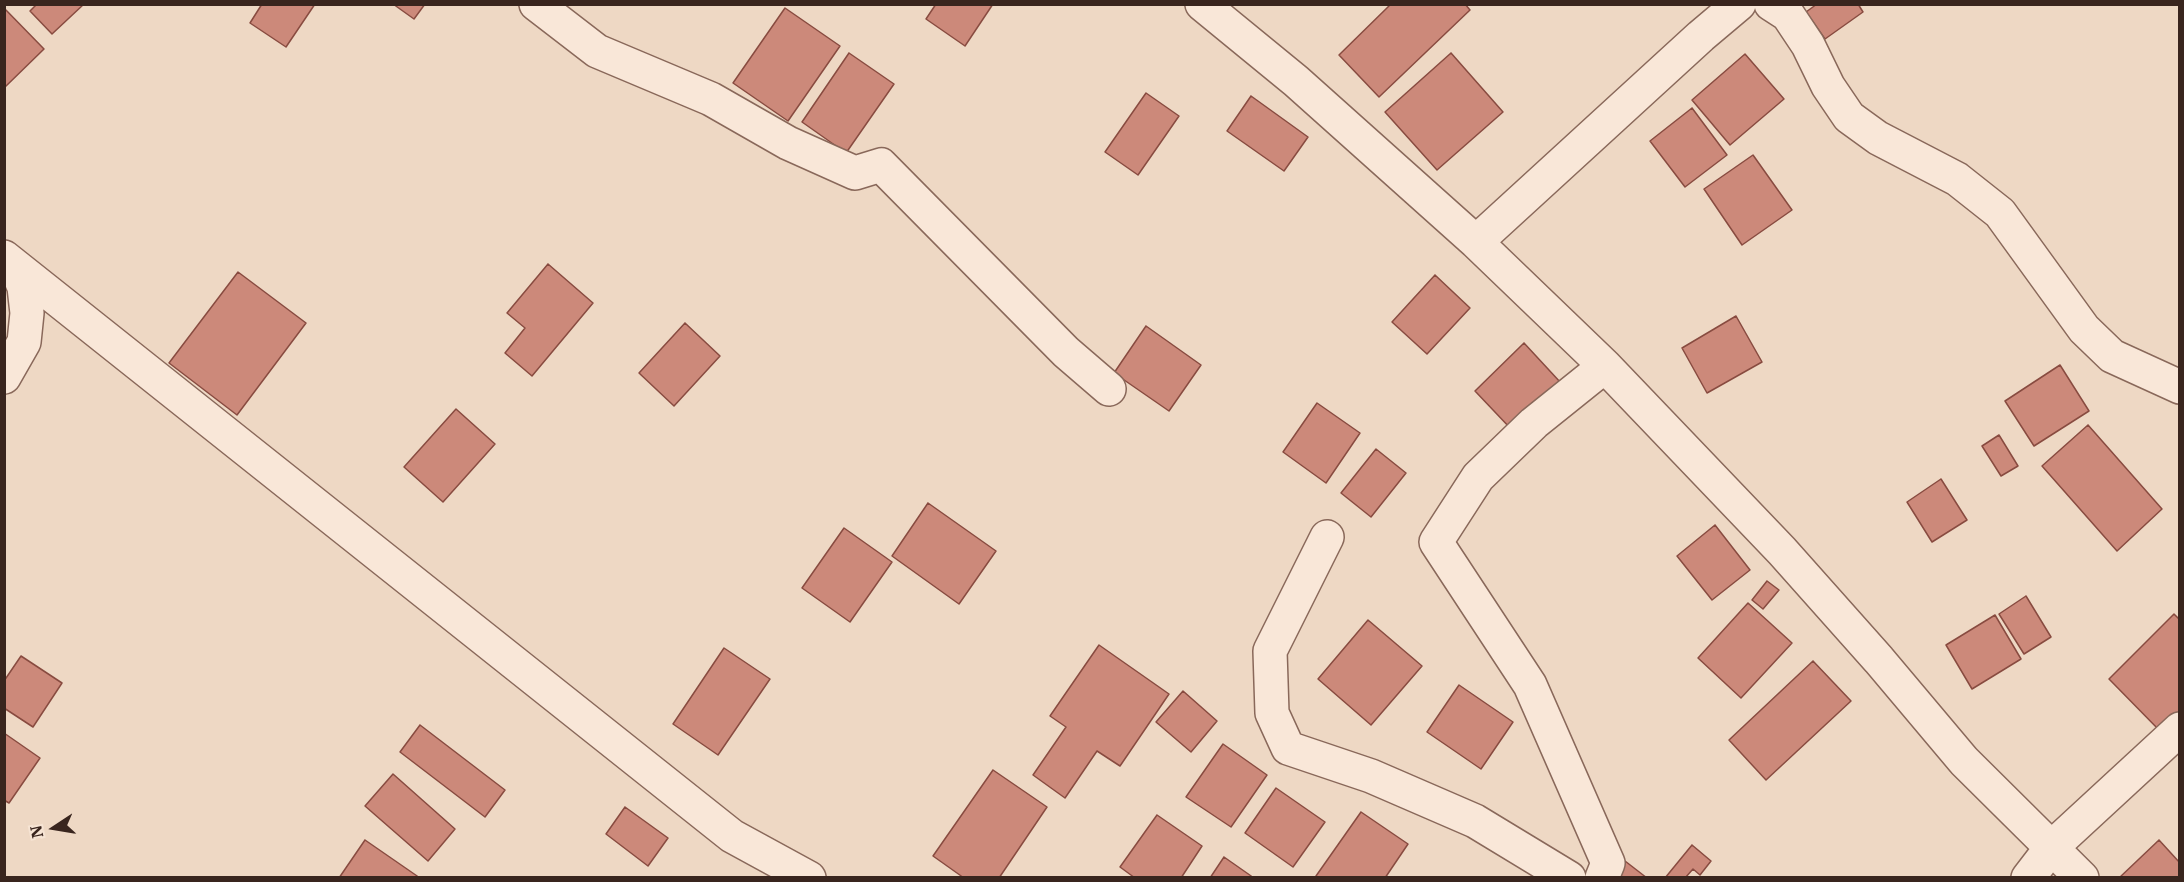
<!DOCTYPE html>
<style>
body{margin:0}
#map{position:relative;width:2184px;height:882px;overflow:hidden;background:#eed8c4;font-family:"IBM Plex Serif",serif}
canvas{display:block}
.frame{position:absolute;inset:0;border:6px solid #39251e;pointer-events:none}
.north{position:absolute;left:24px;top:798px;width:60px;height:60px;-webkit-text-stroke:4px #f6e4d4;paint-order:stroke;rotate:258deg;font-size:16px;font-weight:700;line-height:24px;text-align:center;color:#39251e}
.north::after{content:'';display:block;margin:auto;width:21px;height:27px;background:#39251e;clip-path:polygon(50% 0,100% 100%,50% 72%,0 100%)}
</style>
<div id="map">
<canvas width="2184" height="882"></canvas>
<div class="frame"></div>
<div class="north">N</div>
</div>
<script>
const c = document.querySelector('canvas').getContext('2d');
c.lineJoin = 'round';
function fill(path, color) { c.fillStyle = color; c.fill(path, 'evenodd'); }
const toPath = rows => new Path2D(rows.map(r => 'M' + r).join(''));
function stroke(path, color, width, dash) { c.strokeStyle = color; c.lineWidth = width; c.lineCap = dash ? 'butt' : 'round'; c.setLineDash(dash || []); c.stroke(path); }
const building = toPath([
 [37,4,84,4,52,34,30,11,37,4],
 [262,4,315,4,286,47,250,23,262,4],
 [393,4,425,4,414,19,393,4],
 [936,4,993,4,965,46,926,19,936,4],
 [1391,4,1465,4,1470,10,1379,97,1339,55,1391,4],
 [1817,4,1858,4,1863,12,1825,39,1806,12,1817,4],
 [4,8,44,49,4,88,4,8],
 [785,8,840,46,788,121,733,83,785,8],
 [849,53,894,84,846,153,802,122,849,53],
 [1451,53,1503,112,1437,170,1385,112,1451,53],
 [1745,54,1784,99,1730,145,1692,100,1745,54],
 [1146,93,1179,116,1138,175,1105,152,1146,93],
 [1251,96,1308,137,1284,171,1227,131,1251,96],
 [1692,108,1727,155,1685,187,1650,141,1692,108],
 [1753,155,1792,210,1742,245,1704,189,1753,155],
 [548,264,593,303,532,376,505,353,525,328,507,313,548,264],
 [238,272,306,323,237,415,169,363,238,272],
 [1435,275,1470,308,1427,354,1392,322,1435,275],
 [1736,316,1762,362,1707,393,1682,348,1736,316],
 [685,323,720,356,674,406,639,373,685,323],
 [1146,326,1201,365,1169,411,1114,373,1146,326],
 [1524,343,1561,383,1512,430,1475,391,1524,343],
 [2060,365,2089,411,2034,446,2005,401,2060,365],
 [1317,403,1360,433,1326,483,1283,452,1317,403],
 [456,409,495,444,443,502,404,467,456,409],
 [2088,425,2162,509,2117,551,2042,466,2088,425],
 [1999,435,2018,466,2001,476,1982,446,1999,435],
 [1376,449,1406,473,1371,517,1341,493,1376,449],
 [1941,479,1967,520,1932,542,1907,502,1941,479],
 [928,503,996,551,959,604,892,556,928,503],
 [1715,525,1750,570,1712,600,1677,556,1715,525],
 [844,528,892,562,850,622,802,588,844,528],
 [1767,581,1779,590,1763,609,1752,600,1767,581],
 [2026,596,2051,637,2024,654,1999,614,2026,596],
 [1748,603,1792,643,1741,698,1698,658,1748,603],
 [2174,614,2180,620,2180,714,2161,732,2109,679,2174,614],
 [1995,615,2021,659,1972,689,1946,645,1995,615],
 [1368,620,1422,666,1371,725,1318,679,1368,620],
 [1099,645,1169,694,1120,766,1097,751,1065,798,1033,775,1066,727,1050,716,1099,645],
 [724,648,770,679,718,755,673,724,724,648],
 [21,656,62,683,33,727,4,708,4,681,21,656],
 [1813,661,1851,701,1766,780,1729,740,1813,661],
 [1459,685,1513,722,1481,769,1427,732,1459,685],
 [1183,691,1217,721,1191,752,1156,722,1183,691],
 [420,725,505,790,485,817,400,752,420,725],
 [4,733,40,758,9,803,4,800,4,733],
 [1223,744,1267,775,1231,827,1186,797,1223,744],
 [993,770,1047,807,999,878,964,878,933,856,993,770],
 [393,774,455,829,428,861,365,806,393,774],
 [1276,788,1325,822,1293,867,1245,833,1276,788],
 [625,807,668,838,648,866,606,834,625,807],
 [1361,812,1408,844,1385,878,1319,878,1316,876,1361,812],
 [1157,815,1202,846,1181,878,1135,878,1120,867,1157,815],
 [365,840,420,878,339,878,365,840],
 [2159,840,2180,863,2180,878,2119,878,2159,840],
 [1692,845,1711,861,1700,875,1693,869,1685,878,1665,878,1692,845],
 [1224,857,1254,878,1210,878,1224,857],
 [1625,861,1647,878,1613,878,1625,861]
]);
const minor = toPath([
 [536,4,597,51,711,99,788,143,855,173,881,165,1066,352,1109,389],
 [1202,4,1296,81,1476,242,1605,366,1782,551,1879,660,1964,761,2082,878],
 [1771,4,1788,15,1808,45,1828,86,1849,117,1878,138,1957,179,2000,213,2084,329,2112,356,2180,387],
 [1476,242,1701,36,1739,4],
 [4,257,732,836,809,878],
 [4,377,24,342,27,313,24,287,15,266],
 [1327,537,1270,651,1272,713,1288,748,1371,776,1475,821,1569,878],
 [1602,878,1608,863,1530,685,1436,542,1478,477,1534,423,1605,366],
 [2028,878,2051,848,2180,729]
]);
fill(building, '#cc897a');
stroke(building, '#884b40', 1.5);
stroke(minor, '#89685a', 36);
stroke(minor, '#f9e7d8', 33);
</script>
